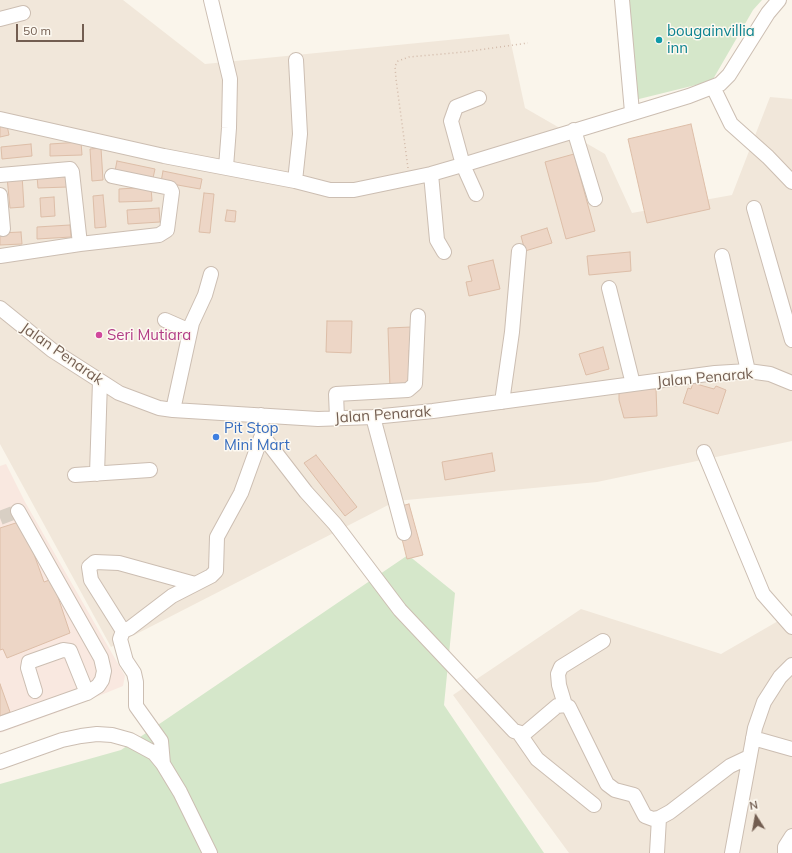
<!DOCTYPE html>
<style>
body{margin:0}
#map{position:relative;width:792px;height:853px;overflow:hidden;background:#faf5eb;font-family:Mulish,sans-serif}
canvas{display:block}
.north{position:absolute;left:736px;top:797px;width:40px;height:40px;-webkit-text-stroke:3px #fdf9f1;paint-order:stroke;rotate:349deg;font-size:11px;font-weight:700;line-height:16px;text-align:center;color:#735e51}
.north::after{content:'';display:block;margin:auto;width:14px;height:18px;background:#735e51;clip-path:polygon(50% 0,100% 100%,50% 72%,0 100%)}
.scale{position:absolute;left:16px;top:24px;width:68px;height:18px;box-sizing:border-box;border:2px solid #735e51;border-top:0;padding-left:5px;font-size:12px;line-height:14px;white-space:nowrap;color:#735e51;-webkit-text-stroke:3px #fdf9f1;paint-order:stroke}
</style>
<div id="map">
<canvas width="792" height="853"></canvas>
<div class="north">N</div>
<div class="scale">50 m</div>
</div>
<script>
const c = document.querySelector('canvas').getContext('2d');
c.lineJoin = 'round';
function fill(path, color) { c.fillStyle = color; c.fill(path, 'evenodd'); }
const toPath = rows => new Path2D(rows.map(r => 'M' + r).join(''));
function stroke(path, color, width, dash) { c.strokeStyle = color; c.lineWidth = width; c.lineCap = dash ? 'butt' : 'round'; c.setLineDash(dash || []); c.stroke(path); }
function drawText(font, color, halo, rows, align = 'center') {
  c.font = font + ' Mulish,sans-serif'; c.lineWidth = 3; c.setLineDash([]); c.textBaseline = 'middle'; c.strokeStyle = halo; c.fillStyle = color; for (const [text, x, y, turn = 0] of rows) {
    c.save(); c.translate(x, y); c.rotate((+turn || 0) * Math.PI / 180); c.textAlign = isNaN(turn) ? turn : align; if (halo) c.strokeText(text, 0, 0); c.fillText(text, 0, 0); c.restore();
  }
}
const residential = toPath([
 [0,0,123,0,205,64,509,34,525,108,605,154,632,213,732,195,770,97,792,99,792,441,597,482,396,501,111,647,0,444],
 [581,609,721,654,792,613,792,853,569,853,453,695]
]);
const commercial = toPath([
 [6,464,25,502,125,676,123,686,64,710,0,733,0,466]
]);
const green = toPath([
 [624,0,762,0,753,10,712,81,635,100],
 [408,555,455,593,444,705,544,853,0,853,0,784,121,750]
]);
const building = toPath([
 [691,124,710,209,647,223,628,139,691,124],
 [7,125,9,135,0,137,0,127,7,125],
 [81,142,82,155,50,156,50,144,81,142],
 [31,144,32,156,2,159,1,147,31,144],
 [101,148,103,180,92,181,90,149,101,148],
 [574,154,595,231,566,239,545,162,574,154],
 [117,161,155,169,153,178,115,171,117,161],
 [163,171,202,179,200,189,161,182,163,171],
 [67,174,68,187,38,188,37,176,67,174],
 [22,175,24,207,10,208,7,177,22,175],
 [151,187,152,201,119,202,119,189,151,187],
 [204,193,214,194,210,233,199,232,204,193],
 [103,195,106,227,95,228,93,196,103,195],
 [54,197,55,216,41,217,40,198,54,197],
 [159,208,160,222,128,224,127,210,159,208],
 [227,210,236,211,235,222,225,221,227,210],
 [70,225,71,237,37,239,37,227,70,225],
 [547,228,552,243,525,251,521,236,547,228],
 [21,232,22,244,0,245,0,233,21,232],
 [630,252,631,271,589,275,587,256,630,252],
 [493,260,500,289,469,296,466,282,472,281,468,266,493,260],
 [327,321,352,321,351,353,326,352,327,321],
 [412,327,413,350,409,350,410,387,390,388,388,328,412,327],
 [603,347,609,369,586,375,579,354,603,347],
 [693,383,714,389,716,386,726,390,718,414,683,403,688,388,691,389,693,383],
 [656,389,657,416,624,418,619,400,619,390,656,389],
 [492,453,495,471,445,480,442,462,492,453],
 [316,455,357,507,345,516,304,463,316,455],
 [409,504,423,555,407,559,402,539,401,506,409,504],
 [22,521,44,582,52,579,70,633,7,658,3,649,0,650,0,528,22,521],
 [0,684,10,712,0,716,0,684]
]);
const minorTunnel = toPath([
 [0,518,18,511]
]);
const path = toPath([
 [408,168,396,79,395,66,398,61,409,57,464,52,528,43]
]);
const minor = toPath([
 [211,0,230,79,229,128,226,167],
 [622,0,632,112],
 [0,19,23,13],
 [713,87,731,124,768,157,792,182],
 [0,119,164,156,295,181,330,190,354,190,431,174,469,163,689,96,720,84,729,75,768,13,779,0],
 [574,130,595,199],
 [431,174,437,240,444,252],
 [0,175,70,169,72,172,80,244],
 [295,181,300,134,296,60],
 [476,194,463,165,451,121,456,107,479,98],
 [0,195,3,229],
 [754,208,792,340],
 [0,256,80,244,159,235,167,230,172,192,170,188,112,176],
 [722,256,748,371],
 [609,288,633,384],
 [0,308,52,350,119,393,159,408,173,410,318,419,373,417,433,411,715,373,748,371,770,374,792,383],
 [165,320,190,331],
 [502,402,512,332,519,251],
 [173,410,192,323,205,295,211,274],
 [373,417,404,533],
 [337,418,336,394,408,390,415,384,418,316],
 [262,435,306,492,335,524,400,610,514,731,524,734,557,706,565,705,569,707,607,784,615,790,634,795,645,816,653,819,659,818,670,812,730,766,749,757],
 [704,452,763,594,792,627],
 [97,474,100,381],
 [75,475,150,470],
 [123,631,91,580,89,567,95,562,119,563,195,584],
 [35,691,28,668,29,662,63,650,70,651,87,693],
 [565,705,559,685,558,674,561,667,603,641],
 [0,724,87,693,98,686,102,680,104,671,101,658,18,511],
 [519,733,537,759,594,805],
 [753,738,792,749],
 [0,762,62,740,81,736,97,734,112,735,130,740,154,753,163,764,180,792,210,853],
 [163,764,161,741,136,706,136,682,134,673,126,661,120,639,123,631,130,628,172,596,211,576,216,571,217,537,241,493,262,435,261,415],
 [657,853,659,818],
 [732,853,755,728,764,702,780,677,792,665],
 [785,853,785,847,792,836]
]);
const markers = [
 [659,40,4,"#0f9aa8"],
 [99,335,4,"#d1479c"],
 [216,437,4,"#3f7fe0"]
];
const cultureNames = [
 ["bougainvillia",667,31],
 ["inn",667,48]
];
const hotelNames = [
 ["Seri Mutiara",107,335]
];
const streetNames = [
 ["Jalan Penarak",62,354,35],
 ["Jalan Penarak",705,378,-5],
 ["Jalan Penarak",383,415,-4]
];
const shopNames = [
 ["Pit Stop",224,428],
 ["Mini Mart",224,445]
];
fill(residential, '#f1e7da');
fill(commercial, '#f9e8e0');
fill(green, '#d5e7ca');
fill(building, '#edd6c6');
stroke(building, '#ddbea8', 1);
stroke(minorTunnel, '#d8cfc4', 14, [14, 7]);
stroke(minor, '#ccbeb2', 16);
stroke(path, '#d2baa9', 1.5, [1, 3]);
stroke(minor, '#fff', 14);
for (const [x, y, r, color] of markers) { const dot = new Path2D(); dot.arc(x, y, r, 0, 2 * Math.PI); c.fillStyle = color; c.fill(dot); stroke(dot, '#fdf9f1', 1.5); }
drawText('15px', '#0d838f', '#fdf9f1', cultureNames, 'left');
drawText('15px', '#b23c85', '#fdf9f1', hotelNames, 'left');
drawText('15px', '#735e51', '#fdf9f1', streetNames);
drawText('15px', '#366cbe', '#fdf9f1', shopNames, 'left');
</script>
